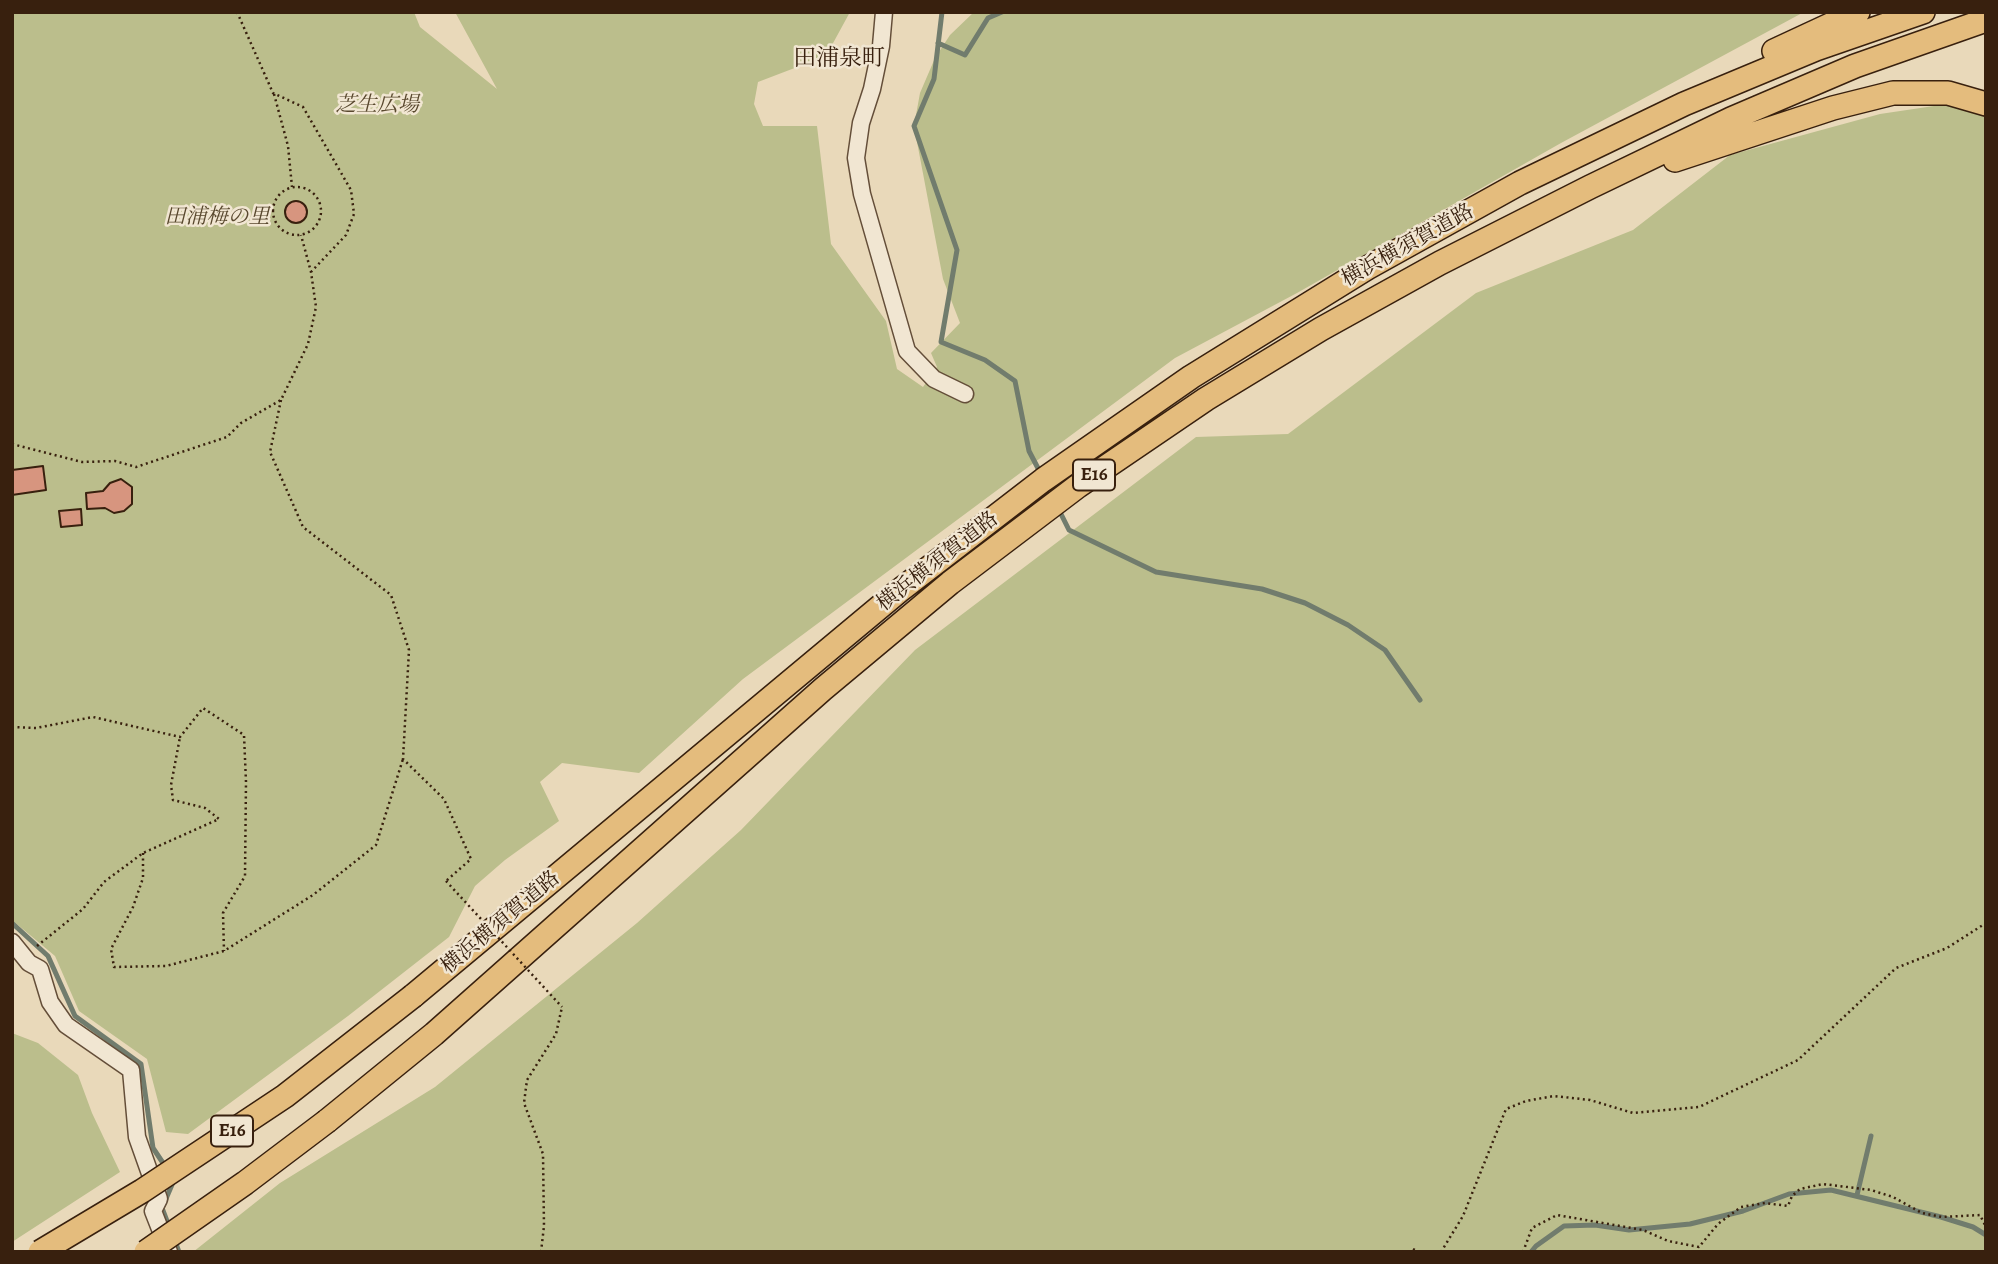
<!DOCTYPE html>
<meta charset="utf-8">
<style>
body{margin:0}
#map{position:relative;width:1998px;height:1264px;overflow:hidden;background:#e9d9ba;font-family:Alegreya,serif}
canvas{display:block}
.frame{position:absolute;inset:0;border:14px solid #38200e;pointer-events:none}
</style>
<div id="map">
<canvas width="1998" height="1264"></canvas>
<div class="frame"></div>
</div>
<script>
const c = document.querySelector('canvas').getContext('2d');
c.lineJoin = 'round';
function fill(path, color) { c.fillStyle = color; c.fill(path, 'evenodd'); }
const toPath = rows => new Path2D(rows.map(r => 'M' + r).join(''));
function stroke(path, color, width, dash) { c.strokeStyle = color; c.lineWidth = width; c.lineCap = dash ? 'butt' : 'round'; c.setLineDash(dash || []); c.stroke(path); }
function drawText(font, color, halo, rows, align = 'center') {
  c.font = font + ' Alegreya,"Noto Serif JP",serif'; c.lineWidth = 5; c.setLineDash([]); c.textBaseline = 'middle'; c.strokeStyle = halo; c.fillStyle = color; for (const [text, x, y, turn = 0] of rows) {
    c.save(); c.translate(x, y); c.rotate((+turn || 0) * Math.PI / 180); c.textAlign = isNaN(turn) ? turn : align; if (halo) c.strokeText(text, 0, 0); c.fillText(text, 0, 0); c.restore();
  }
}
const green = toPath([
 [12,12,414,12,420,27,497,89,455,12,850,12,826,56,758,82,754,104,763,126,817,126,831,244,886,321,897,369,923,387,937,367,931,353,960,323,943,279,914,126,920,93,935,58,950,35,974,12,1804,12,1561,143,1297,293,1175,358,743,679,639,773,562,763,540,782,559,821,505,860,475,886,449,937,348,1016,188,1134,166,1132,147,1059,79,1011,55,956,12,920],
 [1954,103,1986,114,1986,1252,193,1252,280,1183,435,1087,637,923,741,830,915,650,1196,437,1288,434,1476,293,1633,230,1730,155,1880,114],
 [12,1033,38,1043,78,1075,92,1113,120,1172,12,1242]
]);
const stream = toPath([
 [942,12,934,79,914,126,957,250,941,342,985,360,1015,381,1029,451,1041,474],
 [938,43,965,55,988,18,1002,12],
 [1058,508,1069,530,1156,572,1262,589,1305,603,1348,625,1385,650,1420,700],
 [12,923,48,956,75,1016,141,1064,153,1148,167,1169],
 [1857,1195,1871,1136],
 [170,1229,162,1208,174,1180],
 [174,1238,179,1252],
 [1531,1252,1536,1246,1564,1226,1595,1225,1629,1230,1690,1224,1743,1211,1789,1194,1831,1190,1941,1217,1973,1227,1986,1235]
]);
const building = toPath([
 '285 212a11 11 0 1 1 22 0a11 11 0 1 1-22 0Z',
 [43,466,46,490,12,495,12,470,43,466],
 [121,479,132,487,132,504,124,511,114,513,105,508,87,509,86,493,103,491,110,483,121,479],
 [81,509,82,525,61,527,59,511,81,509]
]);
const path = toPath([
 [237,12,273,93,303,107,351,190,354,214,346,235,311,272],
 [274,94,288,146,292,187],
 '273 211a24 24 0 1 1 48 0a24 24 0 1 1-48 0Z',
 [281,400,270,452,303,527,391,595,409,650,403,759,444,799,471,859,446,881],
 [12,444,82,462,115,461,136,467,227,437,241,423,281,400,308,344,316,307,311,272,301,235],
 [12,727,36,728,93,717,180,737,203,708,244,735,246,782,245,876,223,913,224,951],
 [143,853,143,878,133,907,111,949,114,967,166,966,224,951,313,895,376,845,403,759],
 [37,946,83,909,104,882,143,853,219,819,205,808,173,800,171,785,180,737],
 [1413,1249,1419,1252],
 [541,1252,544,1226,543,1154,524,1103,527,1080,556,1034,562,1007],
 [1441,1252,1463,1216,1506,1109,1526,1101,1554,1096,1590,1100,1633,1113,1699,1107,1798,1060,1896,968,1947,948,1986,923],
 [1523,1252,1532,1228,1557,1215,1643,1230,1668,1241,1699,1247,1718,1224,1741,1207,1765,1203,1788,1206,1792,1196,1800,1189,1823,1184,1871,1190,1893,1197,1922,1213,1942,1217,1980,1215,1986,1227]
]);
const minor = toPath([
 [884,12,881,46,872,89,861,123,856,158,862,194,907,351,934,379,965,394],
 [12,942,29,963,40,969,50,1002,66,1025,131,1070,137,1137,159,1199,153,1211,169,1252]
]);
const highway = toPath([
 [1774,51,1858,12],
 [1675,160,1833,108,1893,93,1948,93,1986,104],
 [413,996,899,591,1043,480,1191,377,1367,268,1520,183,1684,104,1816,49,1923,12],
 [327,1121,434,1034,823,689,950,583,1078,486,1206,399,1321,329,1440,263,1590,187,1731,119,1855,66,1986,20]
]);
const pathBridge = toPath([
 [446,881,562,1007]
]);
const highwayBridge = toPath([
 [40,1252,142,1191,285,1096,413,996],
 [146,1252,245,1183,327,1121]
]);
const shields = [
 [1094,475,42],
 [232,1131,42]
];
const shieldNames = [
 ["E16",1094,475],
 ["E16",232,1131]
];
const parkNames = [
 ["芝生広場",377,106],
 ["田浦梅の里",217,218]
];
const streetNames = [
 ["横浜横須賀道路",1408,246,-29],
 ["横浜横須賀道路",938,562,-38],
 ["横浜横須賀道路",501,923,-40]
];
const neighbourhoodNames = [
 ["田浦泉町",839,59]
];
fill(green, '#bbbe8c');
stroke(stream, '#717c6d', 5);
fill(building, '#d7957f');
stroke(building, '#38200e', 2);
stroke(minor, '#644e39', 19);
stroke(highway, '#38200e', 26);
stroke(path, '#38200e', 2.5, [2, 3.5]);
stroke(minor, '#f1e6d2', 16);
stroke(highway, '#e4bc7d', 23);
stroke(highwayBridge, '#38200e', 26, []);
stroke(pathBridge, '#38200e', 2.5, [2, 3.5]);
stroke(highwayBridge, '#e4bc7d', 23);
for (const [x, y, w] of shields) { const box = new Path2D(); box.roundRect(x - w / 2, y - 15.5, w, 31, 5); c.fillStyle = '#f1e6d2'; c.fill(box); stroke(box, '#38200e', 2); }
drawText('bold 19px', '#38200e', null, shieldNames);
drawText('italic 21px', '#59482e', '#f1e6d2', parkNames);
drawText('21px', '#38200e', '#f1e6d2', streetNames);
drawText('23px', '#38200e', '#f1e6d2', neighbourhoodNames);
</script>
